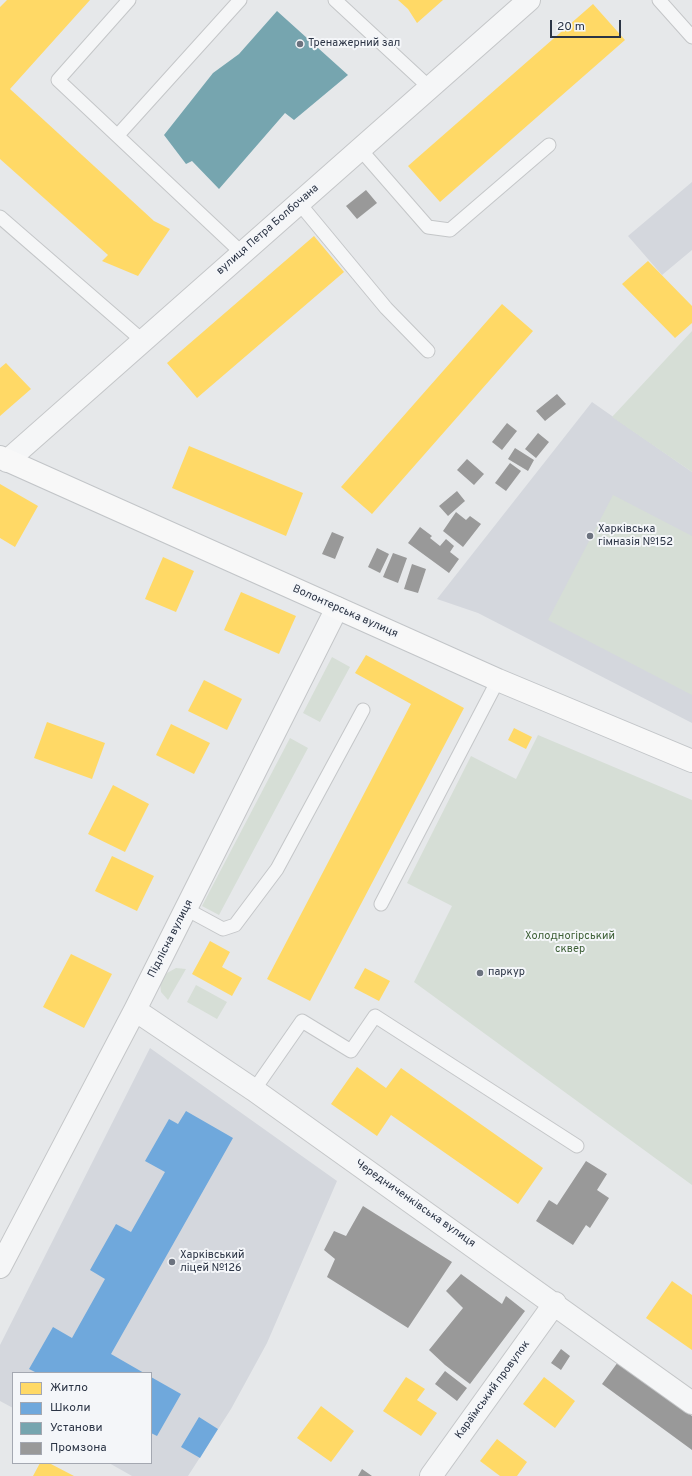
<!DOCTYPE html>
<meta charset="utf-8">
<style>
body{margin:0}
#map{position:relative;width:692px;height:1476px;overflow:hidden;background:#e6e8ea;font-family:Overpass,sans-serif}
canvas{display:block}
.legend{position:absolute;left:12px;top:1372px;width:140px;height:92px;box-sizing:border-box;background:#f4f6f9;border:1px solid #a4a8b1;margin:0;padding:5px 7px;list-style:none;font-size:12px;color:#2b3445}
.legend li{display:flex;align-items:center;gap:8px;height:20px}
.legend b{width:20px;border:1px solid #a4a8b1}
.scale{position:absolute;left:550px;top:20px;width:71px;height:18px;box-sizing:border-box;border:2px solid #2b3445;border-top:0;padding-left:5px;font-size:12px;line-height:14px;white-space:nowrap;color:#2b3445;-webkit-text-stroke:3px #f4f6f9;paint-order:stroke}
</style>
<div id="map">
<canvas width="692" height="1476"></canvas>
<ul class="legend">
<li><b style="height:11px;background:#ffd966"></b>Житло</li>
<li><b style="height:11px;background:#6fa8dc"></b>Школи</li>
<li><b style="height:11px;background:#76a5af"></b>Установи</li>
<li><b style="height:11px;background:#999"></b>Промзона</li>
</ul>
<div class="scale">20 m</div>
</div>
<script>
const c = document.querySelector('canvas').getContext('2d');
c.lineJoin = 'round';
function fill(path, color) { c.fillStyle = color; c.fill(path, 'evenodd'); }
const toPath = rows => new Path2D(rows.map(r => 'M' + r).join(''));
function stroke(path, color, width, dash) { c.strokeStyle = color; c.lineWidth = width; c.lineCap = dash ? 'butt' : 'round'; c.setLineDash(dash || []); c.stroke(path); }
function drawText(font, color, halo, rows, align = 'center') {
  c.font = font + ' Overpass,sans-serif'; c.lineWidth = 4; c.setLineDash([]); c.textBaseline = 'middle'; c.strokeStyle = halo; c.fillStyle = color; for (const [text, x, y, turn = 0] of rows) {
    c.save(); c.translate(x, y); c.rotate((+turn || 0) * Math.PI / 180); c.textAlign = isNaN(turn) ? turn : align; if (halo) c.strokeText(text, 0, 0); c.fillText(text, 0, 0); c.restore();
  }
}
const built = toPath([
 [692,182,692,250,662,275,628,236],
 [592,402,692,472,692,723,478,613,437,599],
 [150,1048,337,1181,267,1343,231,1409,188,1476,132,1476,109,1463,151,1463,151,1373,13,1373,13,1408,0,1401,0,1345]
]);
const green = toPath([
 [692,331,692,472,612,417],
 [613,495,692,536,692,695,548,620],
 [332,657,350,667,320,722,303,713],
 [538,735,692,800,692,1185,414,982,452,906,407,883,471,756,516,779],
 [290,738,308,748,219,915,202,906],
 [176,968,186,969,168,1000,161,992,160,983,167,973],
 [196,985,227,1002,217,1019,187,1002]
]);
const homes = toPath([
 [7,0,90,0,10,89,154,221,170,229,138,276,102,261,108,255,0,159,0,7],
 [398,0,443,0,417,23,408,9],
 [593,4,625,40,440,202,408,166],
 [314,236,344,272,197,398,167,363],
 [648,261,692,306,692,323,675,338,622,284],
 [502,304,533,331,372,514,341,487],
 [6,363,31,389,0,416,0,368],
 [189,446,303,493,286,536,172,488],
 [0,484,38,506,15,547,0,538],
 [163,557,194,571,176,612,145,599],
 [241,592,296,616,279,654,224,630],
 [366,655,464,708,310,1001,267,979,411,704,355,673],
 [204,680,242,699,227,730,188,711],
 [47,722,105,743,92,779,34,758],
 [171,724,210,743,194,774,156,755],
 [514,728,532,737,526,749,508,740],
 [113,785,149,804,125,852,88,834],
 [112,856,154,876,137,911,95,891],
 [210,941,230,952,222,967,242,978,232,996,192,974],
 [71,954,112,974,84,1028,43,1007],
 [365,968,390,981,379,1001,354,988],
 [357,1067,386,1088,401,1068,543,1168,518,1204,391,1115,377,1136,331,1104],
 [672,1281,692,1295,692,1350,646,1318],
 [406,1377,425,1389,417,1400,437,1413,421,1436,383,1411],
 [544,1377,575,1401,555,1428,523,1404],
 [321,1406,354,1431,331,1462,297,1438],
 [497,1439,527,1462,517,1476,500,1476,480,1461],
 [40,1463,49,1463,74,1476,33,1476]
]);
const schools = toPath([
 [186,1111,233,1138,111,1354,144,1373,37,1373,29,1369,53,1327,72,1338,105,1279,90,1270,116,1224,131,1232,165,1172,145,1161,169,1119,178,1124],
 [151,1377,181,1394,157,1436,151,1433],
 [199,1417,218,1429,200,1458,181,1447]
]);
const public = toPath([
 [277,11,348,75,294,120,285,113,219,189,192,161,186,164,164,135,213,73,239,54]
]);
const industry = toPath([
 [366,190,377,203,357,219,346,206],
 [557,394,566,404,545,421,536,411],
 [507,423,517,431,502,450,492,442],
 [538,433,549,442,536,458,525,449],
 [515,448,534,460,528,471,508,459],
 [467,459,484,474,474,485,457,470],
 [510,463,521,471,506,491,495,483],
 [457,491,465,501,448,516,439,506],
 [456,512,466,520,470,516,481,524,463,547,443,531],
 [420,527,432,536,430,538,440,546,446,539,454,546,450,552,459,559,449,573,408,543],
 [332,532,344,537,335,559,322,554],
 [377,548,389,554,380,573,368,567],
 [393,553,407,558,398,583,383,577],
 [412,564,426,569,418,593,404,589],
 [586,1161,607,1174,597,1190,609,1198,590,1228,586,1225,573,1245,536,1221,549,1200,557,1205],
 [363,1206,452,1262,408,1328,327,1277,335,1259,324,1250,334,1231,346,1236],
 [461,1274,502,1304,506,1296,525,1311,470,1384,445,1365,429,1350,463,1308,446,1291],
 [561,1349,570,1356,561,1370,551,1363],
 [618,1362,692,1416,692,1450,602,1384],
 [445,1371,467,1388,457,1401,435,1384],
 [362,1469,372,1476,358,1476]
]);
const service = toPath([
 [129,0,58,80,242,253],
 [335,0,430,88],
 [659,0,692,37],
 [118,135,240,0],
 [360,149,428,227,450,230,549,145],
 [299,203,386,308,428,351],
 [0,217,143,341],
 [381,904,498,680],
 [186,909,223,929,235,925,277,869,363,710],
 [254,1090,302,1021,351,1051,375,1016,577,1146]
]);
const minor = toPath([
 [135,1010,254,1090,692,1403],
 [0,1267,135,1010,337,608],
 [431,1476,555,1303]
]);
const tertiary = toPath([
 [7,461,529,0]
]);
const primary = toPath([
 [0,457,498,680,692,761]
]);
const markers = [
 [300,44,4,"#6c737f"],
 [590,536,4,"#6c737f"],
 [480,973,4,"#6c737f"],
 [172,1262,4,"#6c737f"]
];
const poiNames = [
 ["Тренажерний зал",308,44],
 ["Харківська",598,530],
 ["гімназія №152",598,543],
 ["паркур",488,973],
 ["Харківський",180,1256],
 ["ліцей №126",180,1269]
];
const streetNames = [
 ["вулиця Петра Болбочана",268,230,-41],
 ["Волонтерська вулиця",345,612,24],
 ["Підлісна вулиця",171,939,-63],
 ["Чередниченківська вулиця",415,1204,35],
 ["Караїмський провулок",493,1390,-54]
];
const parkNames = [
 ["Холодногірський",570,937],
 ["сквер",570,950]
];
fill(built, '#d4d7dd');
fill(green, '#d6ded6');
fill(homes, '#ffd966');
fill(schools, '#6fa8dc');
fill(public, '#76a5af');
fill(industry, '#999');
stroke(service, '#c4c6c8', 15);
stroke(minor, '#c4c6c8', 24);
stroke(tertiary, '#c4c6c8', 24);
stroke(primary, '#c2c5c8', 24);
stroke(service, '#f5f6f7', 13);
stroke(minor, '#f5f6f7', 22);
stroke(tertiary, '#f5f6f7', 22);
stroke(primary, '#f8f8f8', 22);
for (const [x, y, r, color] of markers) { const dot = new Path2D(); dot.arc(x, y, r, 0, 2 * Math.PI); c.fillStyle = color; c.fill(dot); stroke(dot, '#f4f6f9', 1.5); }
drawText('11px', '#2b3445', '#f4f6f9', poiNames, 'left');
drawText('11px', '#2b3445', '#f4f6f9', streetNames);
drawText('11px', '#3f6138', '#f4f6f9', parkNames);
</script>
